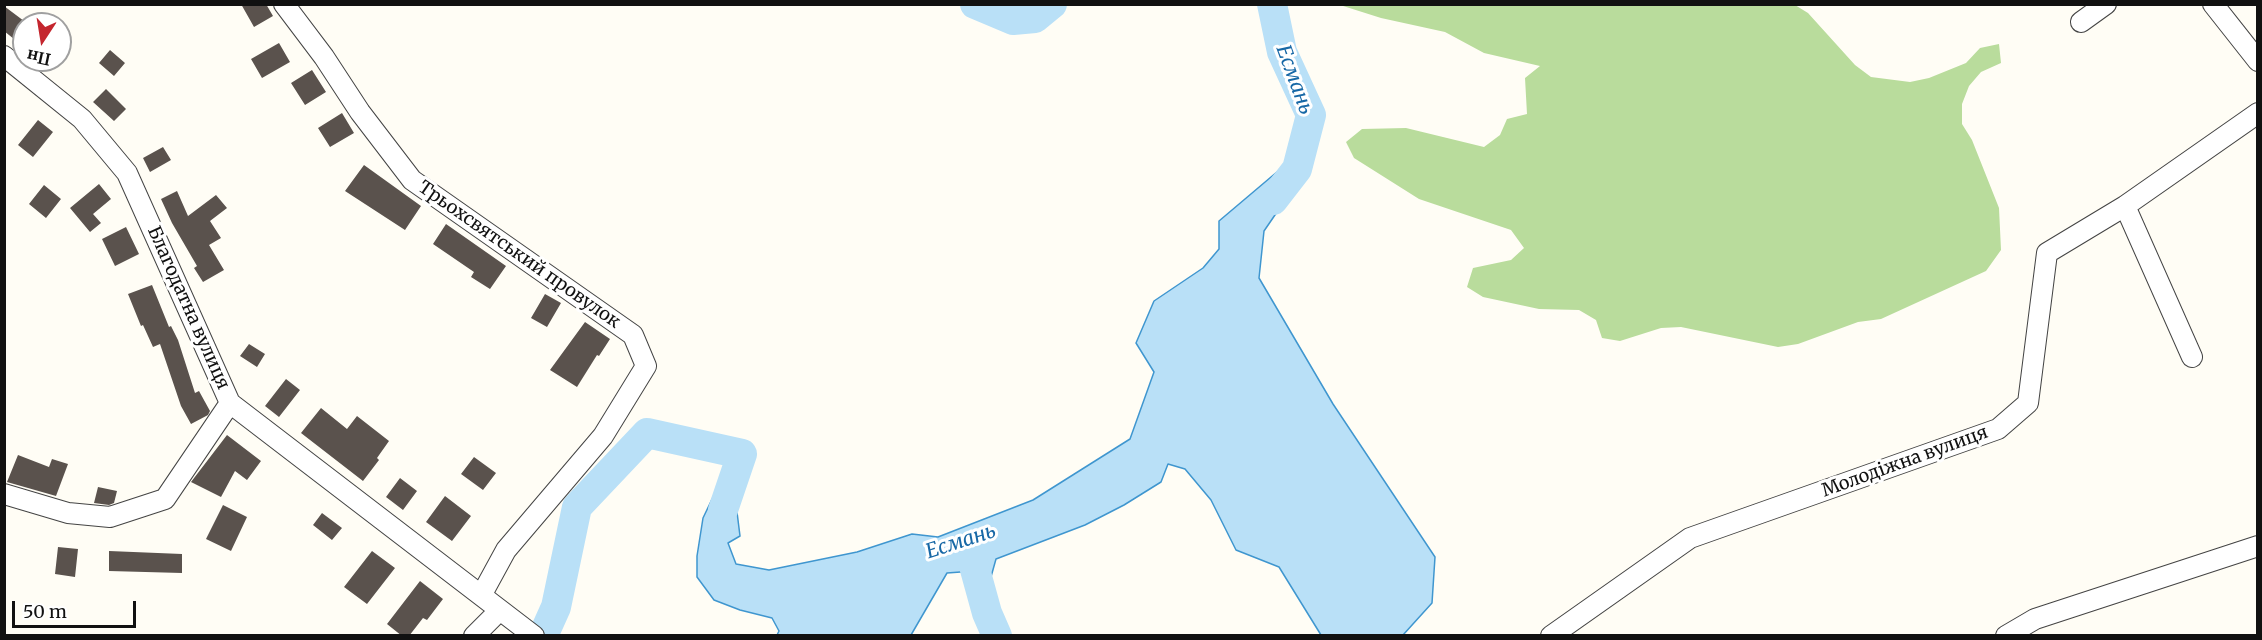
<!DOCTYPE html>
<meta charset="utf-8">
<style>
body{margin:0}
#map{position:relative;width:2262px;height:640px;overflow:hidden;background:#fffdf5;font-family:Merriweather,serif}
canvas{display:block}
.frame{position:absolute;inset:0;border:6px solid #111;pointer-events:none}
.north{position:absolute;left:12px;top:12px;width:60px;height:60px;box-sizing:border-box;background:#fff;border:2px solid #a0a0a0;border-radius:50%;rotate:192deg;font-size:16px;font-weight:700;line-height:24px;text-align:center;color:#111}
.north::after{content:'';display:block;margin:auto;width:21px;height:27px;background:#c4262e;clip-path:polygon(50% 0,100% 100%,50% 72%,0 100%)}
.scale{position:absolute;left:12px;top:601px;width:124px;height:27px;box-sizing:border-box;border:3px solid #111;border-top:0;padding-left:8px;font-size:18px;line-height:21px;white-space:nowrap;color:#111;-webkit-text-stroke:4px #fff;paint-order:stroke}
</style>
<div id="map">
<canvas width="2262" height="640"></canvas>
<div class="frame"></div>
<div class="north">Пн</div>
<div class="scale">50 m</div>
</div>
<script>
const c = document.querySelector('canvas').getContext('2d');
c.lineJoin = 'round';
function fill(path, color) { c.fillStyle = color; c.fill(path, 'evenodd'); }
const toPath = rows => new Path2D(rows.map(r => 'M' + r).join(''));
function stroke(path, color, width, dash) { c.strokeStyle = color; c.lineWidth = width; c.lineCap = dash ? 'butt' : 'round'; c.setLineDash(dash || []); c.stroke(path); }
function drawText(font, color, halo, rows, align = 'center') {
  c.font = font + ' Merriweather,serif'; c.lineWidth = 6; c.setLineDash([]); c.textBaseline = 'middle'; c.strokeStyle = halo; c.fillStyle = color; for (const [text, x, y, turn = 0] of rows) {
    c.save(); c.translate(x, y); c.rotate((+turn || 0) * Math.PI / 180); c.textAlign = isNaN(turn) ? turn : align; if (halo) c.strokeText(text, 0, 0); c.fillText(text, 0, 0); c.restore();
  }
}
const forest = toPath([
 [1340,5,1795,5,1808,13,1855,65,1871,77,1910,82,1929,78,1966,63,1980,48,1999,44,2001,63,1981,72,1969,86,1962,104,1962,124,1972,140,1999,208,2001,250,1986,271,1881,319,1858,322,1798,344,1778,347,1681,327,1661,328,1620,341,1602,338,1596,320,1579,310,1539,309,1483,297,1467,287,1473,268,1511,260,1524,248,1511,230,1419,199,1354,158,1346,142,1362,129,1406,128,1484,147,1500,135,1507,119,1527,114,1525,78,1540,66,1484,53,1445,32,1381,18]
]);
const water = toPath([
 [1284,166,1297,169,1288,196,1264,231,1259,278,1333,404,1435,557,1432,603,1403,635,1321,635,1279,567,1236,550,1211,500,1185,469,1168,464,1161,482,1124,505,1085,525,996,559,989,584,974,571,947,573,911,635,777,635,779,631,772,618,740,610,714,600,697,577,697,556,703,518,714,495,737,471,735,496,740,536,728,543,736,564,769,570,857,552,912,534,938,537,1033,500,1130,439,1154,372,1136,343,1154,301,1203,268,1219,249,1219,221,1284,166]
]);
const river = toPath([
 [975,4,1013,20,1035,18,1052,4],
 [1272,4,1282,52,1311,115,1297,169,1273,200],
 [968,544,987,613,997,636],
 [543,636,556,607,577,507,647,433,742,454,723,510]
]);
const building = toPath([
 [241,4,266,4,273,16,254,27],
 [4,6,24,21,24,36,19,43,4,31],
 [279,43,290,62,262,78,251,59],
 [110,50,125,63,114,76,99,63],
 [312,70,326,92,305,105,291,83],
 [106,89,126,109,114,121,93,102],
 [342,113,354,133,330,147,318,128],
 [38,120,53,132,33,157,18,145],
 [163,147,171,160,150,172,143,158],
 [364,165,421,206,405,230,345,191],
 [99,184,111,199,93,214,101,223,90,232,70,208],
 [44,185,61,199,46,218,29,204],
 [177,191,188,216,216,195,227,208,210,221,221,238,209,245,224,270,203,282,194,268,197,266,172,223,161,199],
 [446,224,506,266,490,289,471,277,474,272,433,244],
 [126,227,139,254,115,266,102,239],
 [152,285,169,327,171,326,178,340,195,393,199,391,210,411,208,415,191,424,181,406,160,344,153,347,143,325,141,326,128,294],
 [545,294,561,303,547,327,531,318],
 [585,322,610,339,599,356,597,355,577,387,550,370],
 [249,344,265,354,257,367,240,356],
 [286,379,300,390,279,417,265,406],
 [321,408,347,429,357,416,389,441,377,458,379,460,363,481,301,433],
 [227,435,261,461,247,480,235,471,221,497,191,482],
 [18,455,49,467,52,459,68,464,56,496,7,482],
 [474,457,496,473,483,490,461,474],
 [400,478,417,491,403,510,386,497],
 [98,487,117,491,114,503,109,505,94,503],
 [445,496,471,516,452,541,426,522],
 [223,505,247,517,231,551,206,539],
 [322,513,342,528,332,540,313,525],
 [58,547,78,549,75,577,55,574],
 [109,551,182,554,182,573,109,571],
 [372,551,395,568,367,604,344,587],
 [420,581,443,599,427,620,423,618,409,636,402,636,387,624]
]);
const minor = toPath([
 [284,4,324,57,360,112,412,180,633,335,646,366,603,436,506,550,482,594],
 [2213,4,2258,61],
 [2081,22,2106,4],
 [4,56,82,119,127,173,230,403,534,636],
 [2125,206,2192,357],
 [4,494,68,513,110,517,165,499,230,403],
 [474,636,500,610],
 [1551,636,1690,538,1998,429,2028,403,2047,253,2125,206,2258,113],
 [2006,636,2035,619,2258,546]
]);
const streetNames = [
 ["Трьохсвятський провулок",519,255,35],
 ["Благодатна вулиця",188,308,66],
 ["Молодіжна вулиця",1905,462,-20]
];
const waterNames = [
 ["Есмань",1294,80,70],
 ["Есмань",961,542,-18]
];
fill(forest, '#b9dc9c');
fill(water, '#b9e0f7');
stroke(water, '#3f96cf', 1.5);
stroke(river, '#b9e0f7', 30);
fill(building, '#5a524d');
stroke(minor, '#444', 22);
stroke(minor, '#fff', 20);
drawText('18px', '#111', '#fff', streetNames);
drawText('italic 20px', '#1768a6', '#fff', waterNames);
</script>
